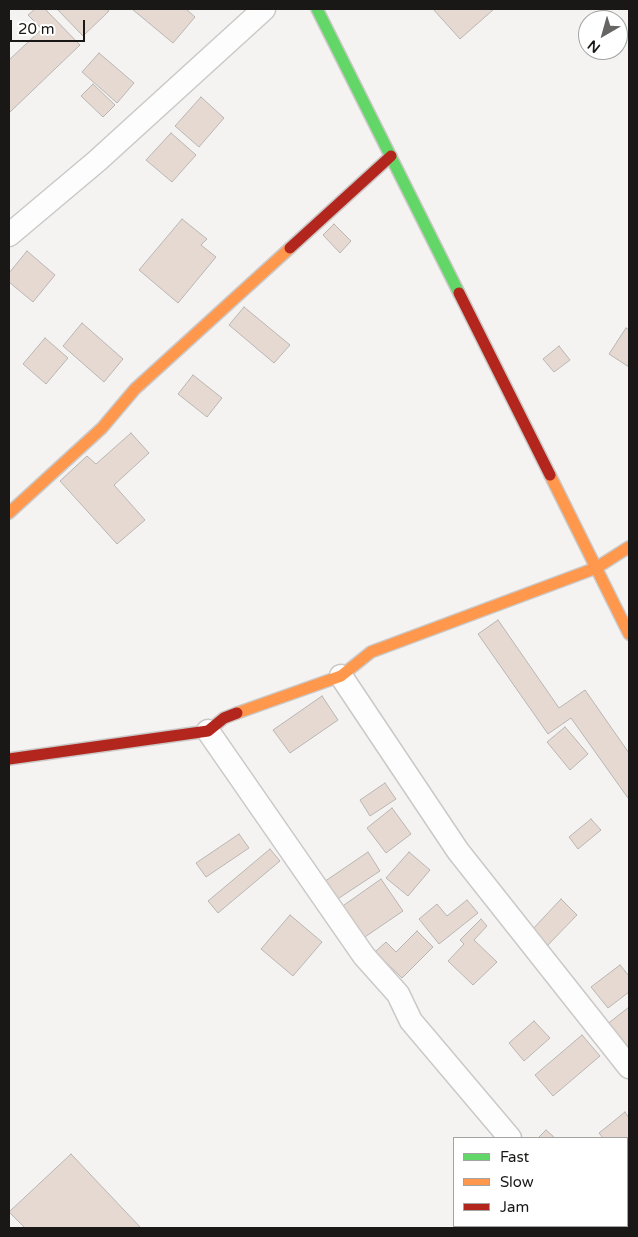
<!DOCTYPE html>
<style>
body{margin:0}
#map{position:relative;width:638px;height:1237px;overflow:hidden;background:#f5f3f1;font-family:"Varela Round",sans-serif}
canvas{display:block}
.frame{position:absolute;inset:0;border:10px solid #1a1817;pointer-events:none}
.legend{position:absolute;left:453px;top:1137px;width:175px;height:90px;box-sizing:border-box;background:#fff;border:1px solid #a3a3a2;margin:0;padding:6px 9px;list-style:none;font-size:15px;color:#1a1817}
.legend li{display:flex;align-items:center;gap:10px;height:25px}
.legend b{width:25px;border:1px solid #a3a3a2}
.north{position:absolute;left:578px;top:10px;width:50px;height:50px;box-sizing:border-box;background:#fff;border:1px solid #a3a3a2;border-radius:50%;rotate:218deg;font-size:14px;font-weight:700;line-height:20px;text-align:center;color:#1a1817}
.north::after{content:'';display:block;margin:auto;width:18px;height:22px;background:#676563;clip-path:polygon(50% 0,100% 100%,50% 72%,0 100%)}
.scale{position:absolute;left:10px;top:20px;width:75px;height:22px;box-sizing:border-box;border:2px solid #1a1817;border-top:0;padding-left:6px;font-size:15px;line-height:18px;white-space:nowrap;color:#1a1817;-webkit-text-stroke:4px #fff;paint-order:stroke}
</style>
<div id="map">
<canvas width="638" height="1237"></canvas>
<div class="frame"></div>
<ul class="legend">
<li><b style="height:6px;background:#63d668"></b>Fast</li>
<li><b style="height:6px;background:#ff974d"></b>Slow</li>
<li><b style="height:6px;background:#b3261e"></b>Jam</li>
</ul>
<div class="north">N</div>
<div class="scale">20 m</div>
</div>
<script>
const c = document.querySelector('canvas').getContext('2d');
c.lineJoin = 'round';
function fill(path, color) { c.fillStyle = color; c.fill(path, 'evenodd'); }
const toPath = rows => new Path2D(rows.map(r => 'M' + r).join(''));
function stroke(path, color, width, dash) { c.strokeStyle = color; c.lineWidth = width; c.lineCap = dash ? 'butt' : 'round'; c.setLineDash(dash || []); c.stroke(path); }
const building = toPath([
 [35,9,45,9,80,45,9,113,9,60,42,29,28,15,35,9],
 [57,9,106,9,109,11,83,36,57,9],
 [132,9,186,9,195,17,173,43,132,9],
 [433,9,494,9,460,39,433,9],
 [99,53,134,83,117,103,82,72,99,53],
 [93,84,115,105,103,117,81,96,93,84],
 [201,97,224,118,199,147,175,126,201,97],
 [171,133,196,155,172,182,146,160,171,133],
 [182,219,207,239,201,245,216,257,178,303,139,270,182,219],
 [334,224,351,241,340,253,323,235,334,224],
 [27,251,55,275,33,302,9,282,9,273,27,251],
 [244,307,290,345,274,363,229,325,244,307],
 [82,323,123,359,104,382,63,346,82,323],
 [626,328,629,330,629,367,609,354,626,328],
 [45,338,68,358,46,384,23,364,45,338],
 [559,346,570,360,554,372,543,359,559,346],
 [193,375,222,398,207,417,178,394,193,375],
 [131,433,149,453,114,485,145,520,117,544,60,481,87,456,96,464,131,433],
 [498,620,559,708,585,690,629,753,629,797,628,798,571,718,548,734,478,634,498,620],
 [322,696,338,720,290,753,273,730,322,696],
 [565,727,588,754,570,770,547,742,565,727],
 [385,783,396,799,370,816,360,800,385,783],
 [392,808,411,834,386,853,367,828,392,808],
 [591,819,601,830,578,849,569,837,591,819],
 [239,834,249,848,206,877,196,863,239,834],
 [270,849,280,861,218,913,208,901,270,849],
 [368,852,380,871,330,904,318,886,368,852],
 [409,852,430,870,408,896,386,878,409,852],
 [381,879,403,911,359,941,337,910,381,879],
 [561,899,577,915,546,947,530,932,561,899],
 [467,900,478,913,439,944,419,919,437,904,447,916,467,900],
 [290,915,322,942,293,976,261,949,290,915],
 [481,919,487,926,474,940,497,962,473,985,448,961,464,944,460,940,481,919],
 [417,931,433,947,402,978,375,952,386,942,396,952,417,931],
 [620,965,629,976,629,992,608,1008,591,987,620,965],
 [629,1007,629,1057,601,1029,629,1007],
 [534,1021,550,1038,524,1061,509,1043,534,1021],
 [582,1035,600,1056,553,1096,535,1075,582,1035],
 [625,1112,629,1118,629,1163,627,1165,627,1138,603,1138,599,1133,625,1112],
 [546,1130,555,1138,538,1138,546,1130],
 [71,1154,141,1228,25,1228,9,1212,71,1154],
 [629,1210,629,1228,614,1228,613,1226,627,1226,627,1212,629,1210]
]);
const street = toPath([
 [9,235,97,161,264,9],
 [341,676,458,851,629,1067],
 [208,731,364,956,398,994,411,1021,510,1138],
 [627,1190,629,1188],
 [573,1228,576,1226]
]);
const fast = toPath([
 [317,9,459,293]
]);
const slow = toPath([
 [550,475,629,634],
 [9,513,102,428,135,389,290,248],
 [237,713,341,676,371,652,596,568,629,547]
]);
const jam = toPath([
 [290,248,391,156],
 [459,293,550,475],
 [9,759,208,731,224,718,237,713]
]);
fill(building, '#e6d9d1');
stroke(building, '#b7b5b3', 1);
stroke(street, '#cac9c7', 25);
stroke(fast, '#cac9c7', 14);
stroke(slow, '#cac9c7', 14);
stroke(jam, '#cac9c7', 14);
stroke(street, '#fefdfd', 22);
stroke(fast, '#63d668', 11);
stroke(slow, '#ff974d', 11);
stroke(jam, '#b3261e', 11);
</script>
